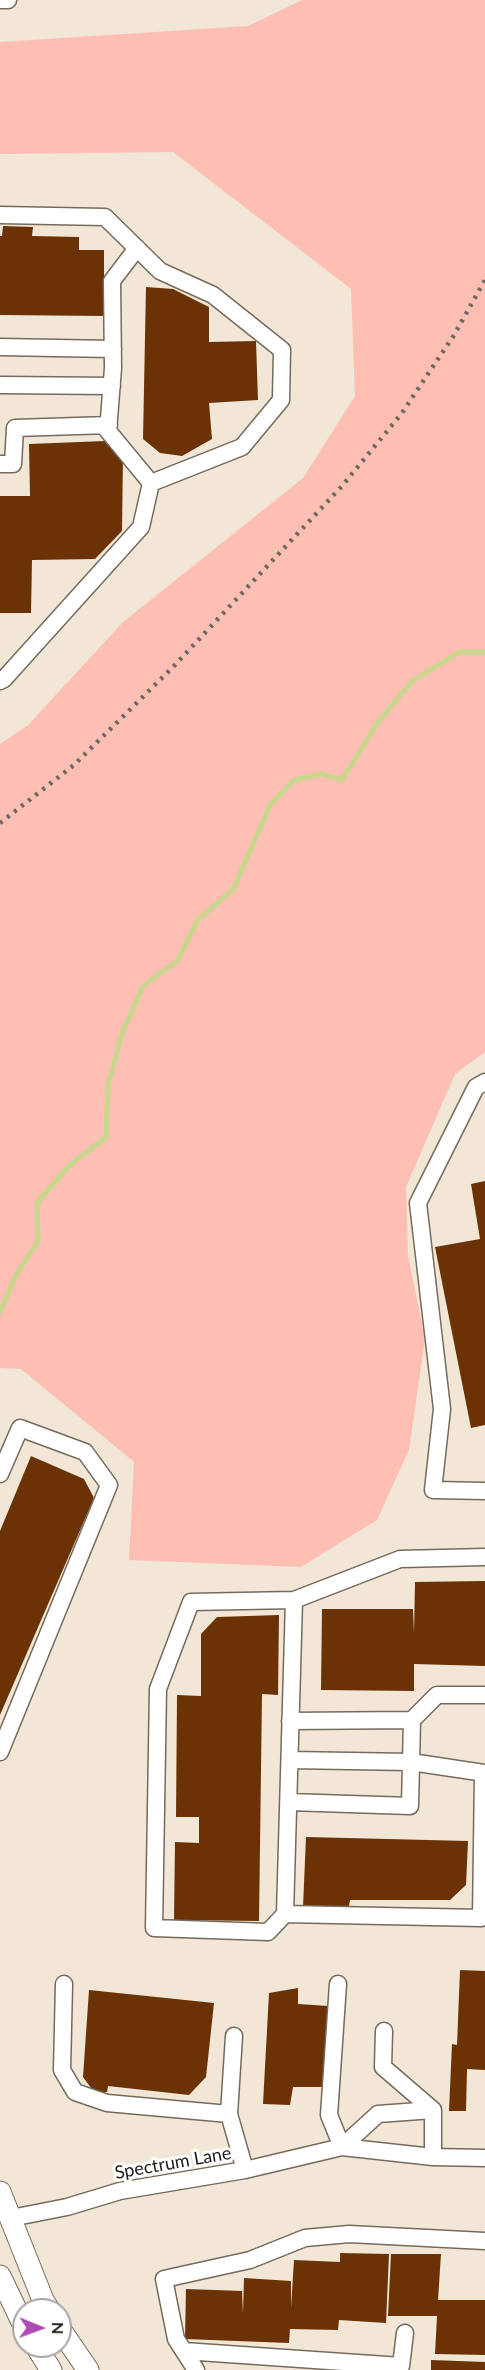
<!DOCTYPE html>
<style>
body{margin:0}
#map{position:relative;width:485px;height:2370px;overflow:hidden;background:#f2e6d6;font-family:Lato,sans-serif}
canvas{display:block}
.north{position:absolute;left:12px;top:2298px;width:60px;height:60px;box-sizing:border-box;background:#fff;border:2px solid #a5a4a1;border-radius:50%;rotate:91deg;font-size:16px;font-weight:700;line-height:24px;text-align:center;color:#1f1b15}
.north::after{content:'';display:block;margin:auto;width:21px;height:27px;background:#ad4bb1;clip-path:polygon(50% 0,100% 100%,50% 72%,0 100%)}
</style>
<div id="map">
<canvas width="485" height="2370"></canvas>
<div class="north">N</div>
</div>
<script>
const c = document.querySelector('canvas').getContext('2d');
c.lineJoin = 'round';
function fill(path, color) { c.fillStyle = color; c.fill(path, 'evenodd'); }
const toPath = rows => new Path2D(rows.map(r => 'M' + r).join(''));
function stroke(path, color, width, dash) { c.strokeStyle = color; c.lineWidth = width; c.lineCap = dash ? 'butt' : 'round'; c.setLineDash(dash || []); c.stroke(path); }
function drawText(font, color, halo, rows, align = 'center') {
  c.font = font + ' Lato,sans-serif'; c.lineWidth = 6; c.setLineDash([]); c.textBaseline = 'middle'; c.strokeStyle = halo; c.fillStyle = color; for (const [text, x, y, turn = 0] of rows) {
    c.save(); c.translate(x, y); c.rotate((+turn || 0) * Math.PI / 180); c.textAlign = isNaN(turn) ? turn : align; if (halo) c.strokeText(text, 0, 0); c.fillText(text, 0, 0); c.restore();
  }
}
const green = toPath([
 [302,0,485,0,485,1052,455,1074,406,1187,408,1256,425,1338,409,1450,377,1520,301,1567,129,1560,134,1462,21,1369,0,1368,0,744,28,725,123,622,303,478,355,396,351,289,173,152,0,154,0,42,248,26]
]);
const stream = toPath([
 [0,1312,17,1273,38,1241,37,1203,70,1165,106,1137,108,1086,122,1033,143,986,178,960,197,921,234,888,270,805,294,780,322,774,342,780,376,725,411,682,459,652,485,652]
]);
const building = toPath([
 [3,226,33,227,32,236,79,237,79,250,104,250,104,316,0,315,0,236,2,236],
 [146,287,173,289,209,307,209,342,256,341,258,400,209,403,212,439,182,456,160,453,143,439],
 [105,441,123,455,122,531,95,559,32,560,31,613,0,613,0,496,30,496,29,444],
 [485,1181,485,1425,471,1428,435,1247,480,1239,471,1184],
 [31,1456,84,1479,94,1498,0,1715,0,1531],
 [485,1581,485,1666,414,1664,414,1691,321,1690,322,1609,413,1609,414,1633,415,1582],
 [279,1615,278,1695,262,1694,259,1921,174,1920,175,1842,199,1843,199,1817,176,1817,177,1695,201,1696,201,1634,217,1617],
 [306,1837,468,1841,466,1885,450,1900,350,1900,349,1906,303,1907],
 [460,1970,485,1971,485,2070,467,2069,466,2111,449,2111,452,2044,457,2045],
 [298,1988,298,2004,328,2006,322,2087,293,2087,290,2105,263,2104,269,1993],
 [89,1990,214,2003,206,2077,189,2095,108,2086,107,2092,94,2092,83,2077],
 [340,2253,389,2254,386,2323,339,2320,338,2330,290,2329,289,2343,185,2339,186,2289,242,2291,243,2314,244,2278,291,2281,291,2308,294,2260,340,2262],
 [391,2254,441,2254,438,2300,485,2300,485,2355,435,2354,437,2316,388,2316],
 [431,2360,485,2362,485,2370,431,2370]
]);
const minor = toPath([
 [0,0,8,0],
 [0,215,105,217,160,271,213,295,282,350,281,400,242,447,151,483,141,527,4,679,0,681],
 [137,248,112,281,113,368,108,431,151,483],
 [0,347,113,349],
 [0,385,112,386],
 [0,464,13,464,15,428,109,425],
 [485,1082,476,1087,418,1203,442,1409,433,1490,485,1491],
 [0,1474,20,1428,85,1452,109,1485,0,1752],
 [294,1600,285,1914,268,1932,154,1928,158,1689,191,1602,294,1600,400,1559,485,1557],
 [412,1720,437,1695,485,1695],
 [290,1760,411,1762,485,1773],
 [289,1802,410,1806,412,1720,290,1721],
 [285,1914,481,1918,483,1773],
 [64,1984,62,2070,75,2092,107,2103,229,2114],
 [338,1984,329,2115,342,2147],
 [384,2031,383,2067,433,2110],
 [234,2036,229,2114,245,2170],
 [342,2147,378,2114,433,2110,433,2157,485,2158],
 [11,2218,67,2207,120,2191,245,2170,342,2147,433,2157],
 [184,2351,401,2366,405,2333],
 [196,2370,176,2339,164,2279,250,2260,305,2238,349,2234,485,2241]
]);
const major = toPath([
 [0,2192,43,2300,49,2310],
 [0,2276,24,2326],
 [60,2329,88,2370],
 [36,2346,51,2370]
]);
const rail = toPath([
 [0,823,74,765,174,666,342,486,402,413,454,335,485,280]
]);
const streetNames = [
 ["Spectrum Lane",173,2163,-10]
];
fill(green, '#fdbfb3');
stroke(stream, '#c9d68d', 5);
fill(building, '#6a3205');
stroke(minor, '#756a5c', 19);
stroke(major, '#756a5c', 23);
stroke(minor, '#fff', 16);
stroke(major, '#fff', 21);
stroke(rail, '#70695f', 4.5, [3, 6]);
drawText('18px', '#1f1b15', '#fff', streetNames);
</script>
